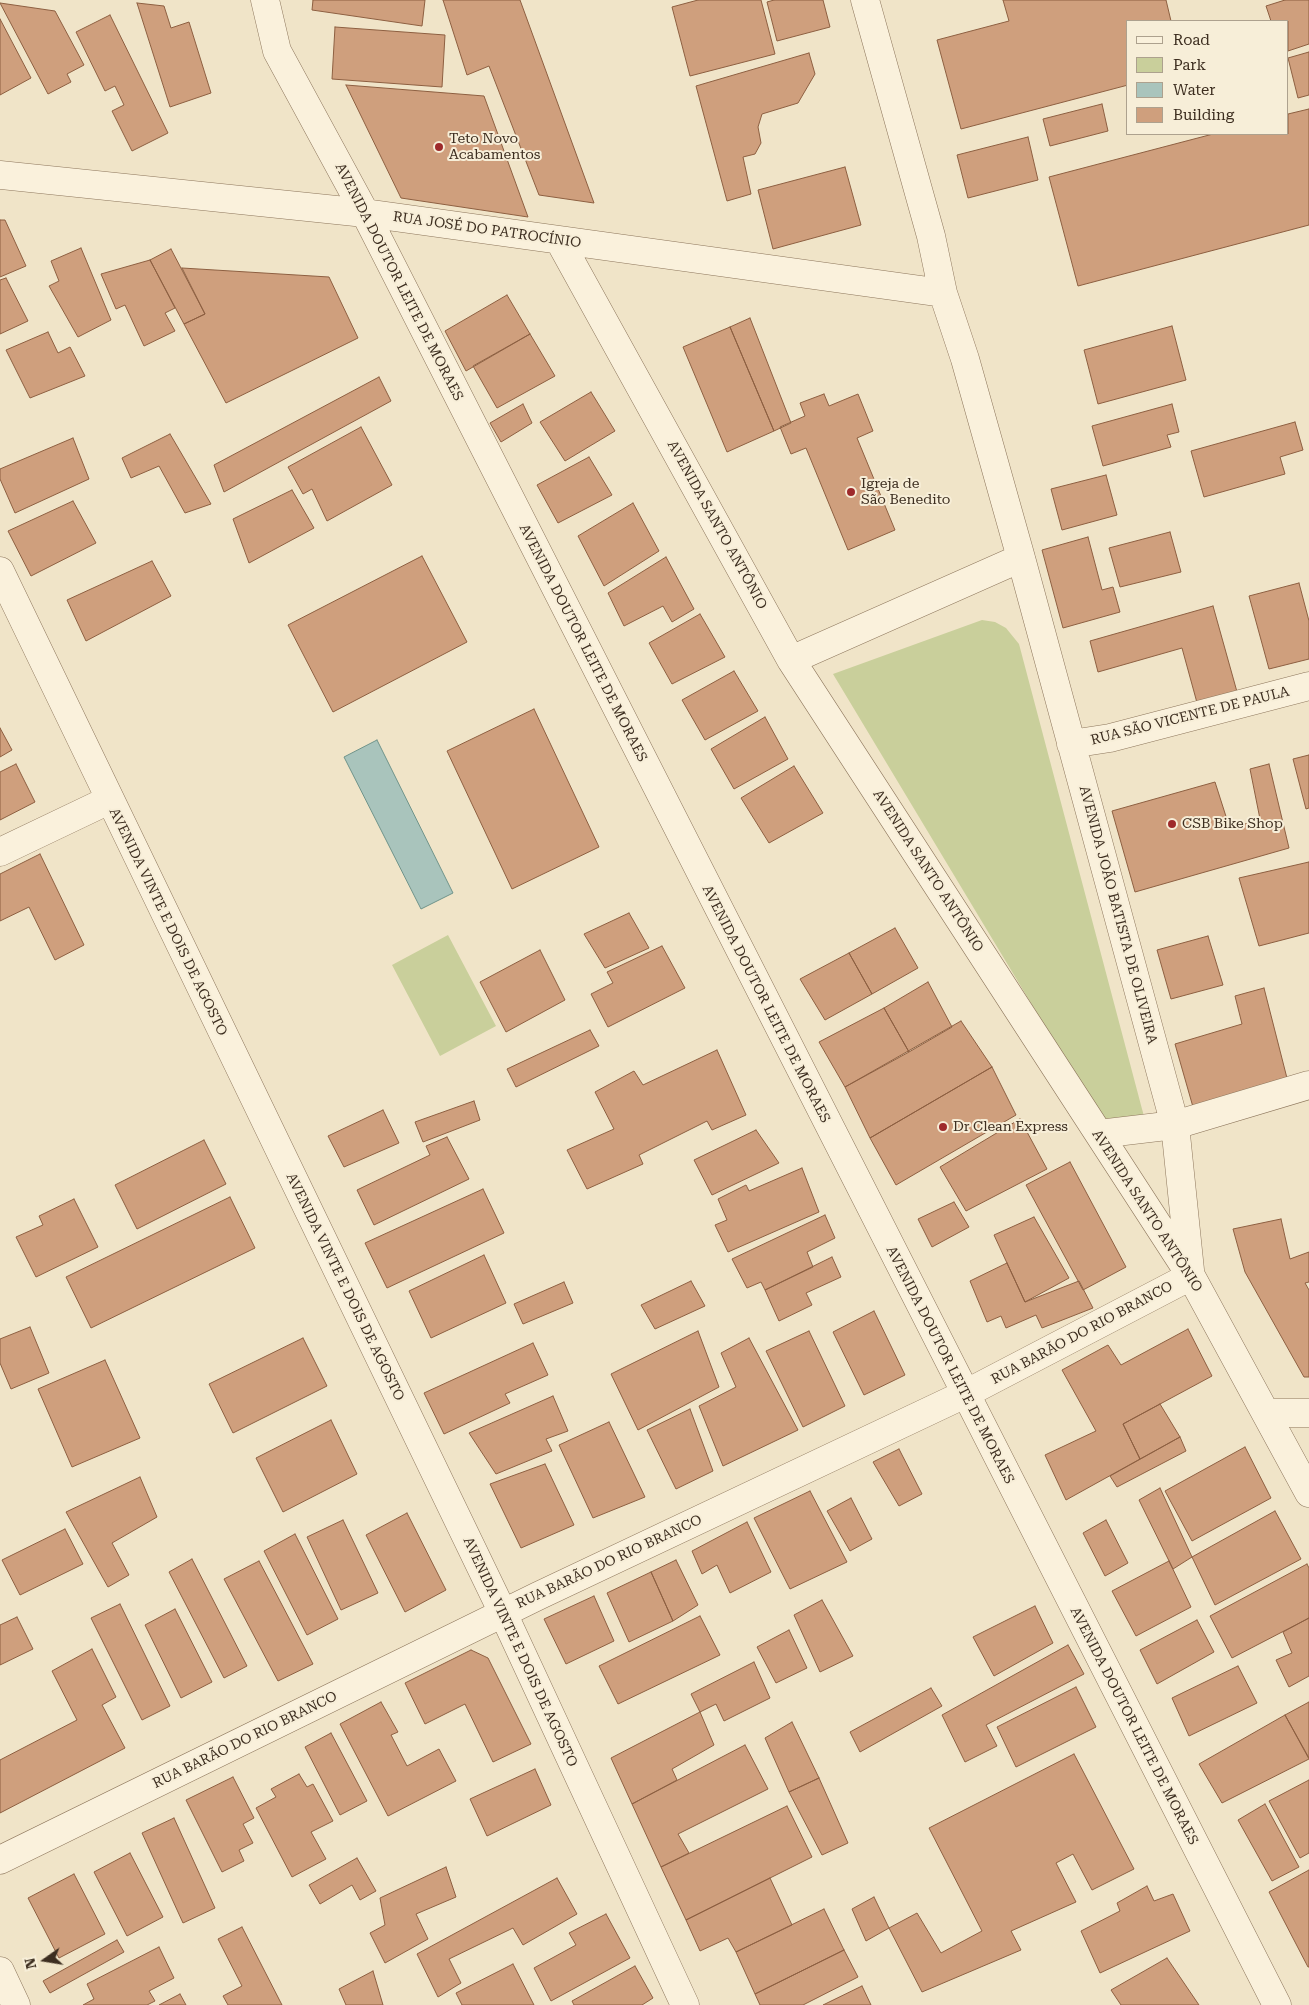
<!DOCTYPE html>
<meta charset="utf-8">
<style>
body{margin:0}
#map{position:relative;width:1309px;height:2005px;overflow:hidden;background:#f0e4c8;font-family:"Roboto Serif",serif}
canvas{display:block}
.legend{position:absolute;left:1126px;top:20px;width:162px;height:115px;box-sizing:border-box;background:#f7eed8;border:1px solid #ada18e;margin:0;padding:6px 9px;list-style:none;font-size:15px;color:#3d2e20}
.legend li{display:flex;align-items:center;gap:10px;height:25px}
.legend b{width:25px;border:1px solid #ada18e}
.north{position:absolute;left:20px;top:1935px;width:50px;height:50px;-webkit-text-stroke:4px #f7eed8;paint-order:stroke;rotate:257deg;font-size:14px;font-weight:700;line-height:20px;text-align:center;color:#3d2e20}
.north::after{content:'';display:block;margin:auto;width:18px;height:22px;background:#3d2e20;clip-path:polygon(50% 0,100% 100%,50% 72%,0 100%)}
</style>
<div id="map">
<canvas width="1309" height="2005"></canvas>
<ul class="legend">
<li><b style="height:6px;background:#faf1dc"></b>Road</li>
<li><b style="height:14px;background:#c9cf9b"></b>Park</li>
<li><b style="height:14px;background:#a9c4bc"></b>Water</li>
<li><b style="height:14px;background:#cf9f7d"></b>Building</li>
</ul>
<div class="north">N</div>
</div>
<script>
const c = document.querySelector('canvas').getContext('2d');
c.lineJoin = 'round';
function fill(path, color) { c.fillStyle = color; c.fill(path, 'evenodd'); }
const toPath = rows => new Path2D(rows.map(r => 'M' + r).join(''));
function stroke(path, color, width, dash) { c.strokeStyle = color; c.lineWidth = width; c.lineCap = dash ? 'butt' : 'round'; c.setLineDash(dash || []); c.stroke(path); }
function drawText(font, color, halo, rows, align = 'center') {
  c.font = font + ' "Roboto Serif",serif'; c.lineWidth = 4; c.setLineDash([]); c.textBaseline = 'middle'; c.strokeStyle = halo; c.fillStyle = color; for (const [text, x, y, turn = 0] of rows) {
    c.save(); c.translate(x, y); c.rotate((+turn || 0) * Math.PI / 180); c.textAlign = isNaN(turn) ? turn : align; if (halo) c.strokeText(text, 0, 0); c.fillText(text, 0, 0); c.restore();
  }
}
const green = toPath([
 [982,620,995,622,1006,628,1019,644,1142,1109,1144,1116,1134,1128,1100,1118,833,674],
 [448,935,496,1026,440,1056,392,965]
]);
const water = toPath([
 [377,740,453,893,421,909,344,757,377,740]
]);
const building = toPath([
 [313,0,425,0,422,26,312,10,313,0],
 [443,0,520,0,594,203,539,195,489,66,467,75,443,0],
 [698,0,761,0,775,54,690,76,672,7,698,0],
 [774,0,823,0,830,27,777,41,767,2,774,0],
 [1003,0,1166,0,1171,21,1128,21,1128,85,961,129,937,40,1009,21,1003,0],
 [1285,0,1309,0,1309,44,1288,51,1288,21,1271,21,1266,6,1285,0],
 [0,3,55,11,84,65,67,74,71,82,48,94,0,3],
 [137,3,164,6,171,28,189,22,211,93,170,107,137,3],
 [110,15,168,133,132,151,112,111,124,105,115,86,105,91,76,32,110,15],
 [0,19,31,78,0,95,0,19],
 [335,27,445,35,442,87,332,79,335,27],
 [1309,52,1309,95,1298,98,1288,58,1309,52],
 [809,53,815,74,798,103,762,114,758,127,761,143,755,154,743,157,751,194,727,201,696,86,809,53],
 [346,85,484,96,528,217,401,198,346,85],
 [1102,104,1108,131,1050,146,1043,119,1102,104],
 [1309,109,1309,225,1078,286,1049,177,1213,134,1288,134,1288,114,1309,109],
 [1028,137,1038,180,968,198,957,155,1028,137],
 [845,167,861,225,773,249,758,190,845,167],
 [0,220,5,220,26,266,0,277,0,220],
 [81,248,111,320,78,337,49,286,59,281,51,261,81,248],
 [171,249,205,314,184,324,150,260,171,249],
 [150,260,175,308,165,313,175,331,144,346,125,305,116,309,101,274,150,260],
 [182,268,329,277,358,338,226,403,184,324,205,314,182,268],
 [6,278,28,321,0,334,0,280,6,278],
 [507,295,530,334,466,371,445,331,507,295],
 [750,318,791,423,774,431,730,327,750,318],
 [1172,326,1186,380,1098,404,1084,350,1172,326],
 [730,327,774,431,727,452,683,347,730,327],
 [48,332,58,353,70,347,85,376,30,398,6,350,48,332],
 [530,334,555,376,497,408,473,366,530,334],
 [379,377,391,401,224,492,214,465,379,377],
 [591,392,615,431,565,461,540,422,591,392],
 [824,394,829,406,858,394,873,431,857,438,895,530,848,550,806,448,791,454,780,427,805,416,800,403,824,394],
 [523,404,532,423,501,442,490,423,523,404],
 [1172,404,1179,432,1167,435,1171,447,1103,466,1092,426,1172,404],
 [1295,422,1303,450,1280,457,1285,474,1204,497,1191,451,1295,422],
 [361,427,392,485,327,521,312,489,303,494,288,467,361,427],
 [170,434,211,504,185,513,159,466,131,478,122,458,170,434],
 [73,438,89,479,15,513,0,479,0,469,73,438],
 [589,457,612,495,558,523,537,485,589,457],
 [1106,475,1117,515,1062,530,1051,489,1106,475],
 [292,490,314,528,249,563,233,519,292,490],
 [73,501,96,543,31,576,8,531,73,501],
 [633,503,659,551,604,586,578,536,633,503],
 [1170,532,1181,572,1120,587,1109,548,1170,532],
 [1088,537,1102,590,1113,587,1120,612,1063,628,1042,550,1088,537],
 [422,556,467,642,333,712,288,625,422,556],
 [666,557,694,609,672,622,663,606,624,626,608,593,666,557],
 [152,561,171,596,86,641,67,600,152,561],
 [1299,583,1309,621,1309,659,1269,669,1249,596,1299,583],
 [1213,606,1239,699,1199,710,1182,648,1098,672,1090,641,1213,606],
 [700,614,725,657,672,684,649,643,700,614],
 [734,671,758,711,705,740,682,700,734,671],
 [534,709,599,847,512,889,447,751,534,709],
 [765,717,788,759,734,789,711,749,765,717],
 [0,728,12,750,0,757,0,728],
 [1309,755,1309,808,1306,809,1293,759,1309,755],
 [16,764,35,802,0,820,0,772,16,764],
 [1269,764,1289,848,1135,892,1112,811,1215,782,1230,829,1260,819,1250,769,1269,764],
 [794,766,823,813,769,843,741,798,794,766],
 [40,854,84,945,55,960,29,907,0,921,0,874,40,854],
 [1309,862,1309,933,1259,946,1239,878,1309,862],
 [629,913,649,948,605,968,584,934,629,913],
 [895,928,918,968,872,994,849,953,895,928],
 [1208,936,1223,985,1171,999,1157,950,1208,936],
 [662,946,685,988,608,1027,591,994,613,983,607,972,662,946],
 [540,950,565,1000,506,1032,480,982,540,950],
 [849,953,872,994,825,1020,800,979,849,953],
 [928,982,952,1027,909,1052,884,1008,928,982],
 [1264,988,1289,1086,1195,1114,1175,1044,1242,1024,1235,996,1264,988],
 [884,1008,909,1052,845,1087,819,1042,884,1008],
 [961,1021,992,1067,870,1138,845,1087,961,1021],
 [590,1030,599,1046,516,1087,507,1069,590,1030],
 [717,1050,746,1115,712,1130,707,1121,639,1155,643,1164,587,1189,567,1150,614,1129,595,1092,634,1071,643,1085,717,1050],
 [992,1067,1016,1115,896,1185,870,1138,992,1067],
 [474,1101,480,1120,423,1142,415,1122,474,1101],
 [383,1110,399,1143,344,1167,328,1136,383,1110],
 [1020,1119,1047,1169,966,1211,940,1167,1020,1119],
 [756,1130,779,1163,712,1195,694,1160,756,1130],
 [447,1137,469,1179,374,1225,357,1190,430,1155,426,1146,447,1137],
 [204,1140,226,1184,137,1229,115,1185,204,1140],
 [1070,1162,1126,1267,1083,1290,1026,1185,1070,1162],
 [802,1168,819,1212,728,1252,715,1225,727,1220,718,1199,746,1185,749,1191,802,1168],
 [483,1189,504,1233,387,1288,365,1243,483,1189],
 [230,1197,255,1248,91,1328,66,1277,230,1197],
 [74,1199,98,1247,36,1277,16,1237,43,1225,39,1216,74,1199],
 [954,1202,969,1227,932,1247,918,1219,954,1202],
 [825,1215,835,1238,807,1252,813,1267,765,1290,761,1282,747,1288,732,1259,825,1215],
 [1034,1217,1069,1278,1025,1302,994,1235,1034,1217],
 [1281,1219,1290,1259,1309,1252,1309,1282,1305,1283,1309,1290,1309,1377,1304,1377,1245,1272,1233,1229,1281,1219],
 [484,1255,506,1303,431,1338,409,1291,484,1255],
 [832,1257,841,1277,806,1293,812,1305,779,1321,765,1290,832,1257],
 [1007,1263,1025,1302,1079,1281,1093,1308,1042,1328,1036,1315,1006,1328,1001,1316,987,1322,970,1281,1007,1263],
 [691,1281,705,1306,655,1329,641,1305,691,1281],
 [564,1282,573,1303,523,1324,514,1304,564,1282],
 [874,1311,905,1375,864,1395,833,1332,874,1311],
 [30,1327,49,1373,11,1389,0,1363,0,1339,30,1327],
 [1188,1329,1212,1376,1123,1424,1140,1459,1066,1500,1045,1455,1096,1431,1062,1370,1108,1345,1121,1365,1188,1329],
 [698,1331,719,1387,638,1430,611,1374,698,1331],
 [809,1331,845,1406,803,1427,766,1351,809,1331],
 [303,1338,327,1386,233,1433,209,1384,303,1338],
 [749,1338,798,1430,723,1466,699,1406,736,1387,721,1353,749,1338],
 [533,1343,548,1375,505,1394,510,1403,444,1434,424,1393,533,1343],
 [105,1360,140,1438,72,1467,38,1389,105,1360],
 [553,1396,568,1431,546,1439,552,1451,496,1474,469,1433,553,1396],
 [1160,1404,1180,1437,1140,1459,1123,1424,1160,1404],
 [690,1409,713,1471,676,1489,647,1430,690,1409],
 [331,1420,357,1474,283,1512,256,1458,331,1420],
 [609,1422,645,1497,593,1518,559,1445,609,1422],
 [1180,1437,1186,1451,1117,1487,1110,1476,1180,1437],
 [1245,1447,1271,1498,1192,1541,1165,1491,1245,1447],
 [899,1449,922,1494,899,1506,873,1462,899,1449],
 [545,1464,574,1525,521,1548,490,1484,545,1464],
 [140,1477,157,1517,112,1543,129,1575,108,1587,66,1512,140,1477],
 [1160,1488,1192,1557,1173,1569,1139,1500,1160,1488],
 [810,1491,847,1562,790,1589,754,1518,810,1491],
 [851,1498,872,1539,850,1551,827,1511,851,1498],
 [1275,1511,1301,1559,1215,1605,1192,1557,1275,1511],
 [407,1513,446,1590,405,1612,366,1535,407,1513],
 [343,1520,378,1593,341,1610,307,1537,343,1520],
 [1106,1520,1128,1563,1105,1576,1083,1533,1106,1520],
 [747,1522,771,1572,730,1593,717,1565,702,1574,692,1551,747,1522],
 [65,1529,83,1564,20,1595,2,1560,65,1529],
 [295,1534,338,1619,307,1635,264,1551,295,1534],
 [192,1559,247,1666,224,1678,169,1572,192,1559],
 [676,1560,698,1605,673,1621,651,1572,676,1560],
 [259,1561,313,1664,278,1681,224,1579,259,1561],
 [1169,1561,1191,1607,1136,1636,1112,1591,1169,1561],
 [1307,1564,1309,1568,1309,1618,1232,1658,1210,1616,1307,1564],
 [651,1572,673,1621,629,1642,607,1593,651,1572],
 [594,1596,614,1641,566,1664,544,1619,594,1596],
 [822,1600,853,1656,820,1672,794,1615,822,1600],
 [120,1604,170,1706,142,1720,91,1618,120,1604],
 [1035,1606,1053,1643,994,1676,973,1637,1035,1606],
 [175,1609,212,1682,181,1698,145,1625,175,1609],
 [700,1616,720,1655,618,1704,599,1666,700,1616],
 [17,1617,33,1649,0,1665,0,1625,17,1617],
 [1309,1618,1309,1676,1289,1687,1276,1660,1292,1653,1283,1632,1309,1618],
 [1197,1620,1214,1652,1157,1684,1140,1650,1197,1620],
 [789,1630,807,1668,776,1683,757,1647,789,1630],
 [1068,1645,1084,1674,986,1725,997,1746,965,1762,942,1715,1068,1645],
 [92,1649,116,1697,102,1705,125,1748,0,1813,0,1760,77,1720,52,1671,92,1649],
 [471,1650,488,1658,531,1744,493,1762,465,1704,425,1724,405,1683,471,1650],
 [754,1662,770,1698,724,1721,716,1704,700,1712,691,1694,754,1662],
 [1238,1666,1257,1703,1189,1736,1172,1698,1238,1666],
 [1076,1687,1096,1727,1016,1767,997,1727,1076,1687],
 [931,1688,942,1706,860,1752,850,1732,931,1688],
 [381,1702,398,1732,391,1735,407,1766,439,1749,456,1781,388,1816,340,1724,381,1702],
 [1309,1702,1309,1758,1285,1715,1309,1702],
 [700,1712,714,1745,672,1769,677,1780,632,1804,611,1758,700,1712],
 [1285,1715,1309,1759,1222,1803,1199,1764,1285,1715],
 [792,1722,819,1778,789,1792,765,1738,792,1722],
 [331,1733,367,1801,340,1815,305,1747,331,1733],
 [745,1745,768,1789,678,1834,689,1853,661,1867,632,1804,745,1745],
 [1074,1754,1134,1869,1092,1890,1073,1854,1056,1863,1076,1902,1011,1931,1021,1950,922,1992,889,1928,917,1913,941,1953,982,1931,929,1828,1074,1754],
 [535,1769,551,1805,487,1836,470,1799,535,1769],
 [299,1774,307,1787,313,1784,333,1821,311,1832,326,1859,292,1877,256,1808,276,1797,271,1789,299,1774],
 [233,1777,254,1818,243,1824,253,1843,239,1850,244,1861,222,1872,186,1800,233,1777],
 [819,1778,848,1843,822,1855,789,1792,819,1778],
 [1309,1780,1309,1853,1300,1858,1269,1801,1309,1780],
 [1265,1804,1299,1867,1272,1881,1238,1820,1265,1804],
 [787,1806,812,1857,686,1920,661,1867,787,1806],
 [174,1818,215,1908,183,1923,142,1833,174,1818],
 [130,1853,163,1917,127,1936,94,1872,130,1853],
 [357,1858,376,1891,360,1900,352,1885,320,1904,309,1885,357,1858],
 [446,1867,456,1897,416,1914,428,1939,385,1963,370,1933,385,1925,380,1898,446,1867],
 [1309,1870,1309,1967,1308,1967,1269,1892,1309,1870],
 [74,1874,105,1934,59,1958,28,1898,74,1874],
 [557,1878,577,1914,523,1945,513,1928,449,1959,461,1983,438,1997,417,1954,557,1878],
 [770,1878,792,1925,736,1952,728,1938,700,1951,686,1920,770,1878],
 [1147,1886,1154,1901,1173,1894,1190,1931,1100,1973,1081,1931,1120,1911,1117,1903,1147,1886],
 [874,1897,889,1928,866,1941,852,1909,874,1897],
 [824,1909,844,1950,755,1994,736,1952,824,1909],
 [606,1914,630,1958,551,2001,534,1968,576,1945,569,1933,606,1914],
 [242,1927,282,2005,228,2005,223,1996,242,1986,218,1939,242,1927],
 [117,1940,124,1952,50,1993,43,1981,117,1940],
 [159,1947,174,1978,149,1991,155,2001,147,2005,83,2005,94,1999,87,1984,159,1947],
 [844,1950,858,1977,803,2005,760,2005,755,1994,844,1950],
 [1167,1958,1199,2005,1121,2005,1111,1990,1167,1958],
 [513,1964,534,2005,462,2005,456,1993,513,1964],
 [635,1966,653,1998,642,2005,574,2005,572,2001,635,1966],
 [373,1971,383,2005,346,2005,339,1989,373,1971],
 [862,1986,871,2005,823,2005,862,1986],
 [180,1994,186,2005,159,2005,180,1994]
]);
const minor = toPath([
 [265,0,277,51,365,213,1277,2005],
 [865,0,931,236,943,293,965,359,1021,558,1175,1125,1190,1270],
 [0,175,365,213,943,293],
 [559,240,791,660,1191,1276,1309,1493],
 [0,571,503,1613,685,2005],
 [791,660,1021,558],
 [1071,744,1110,738,1309,686],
 [0,852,109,800],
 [1099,1134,1175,1125,1309,1085],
 [1266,1413,1309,1413],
 [0,1860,538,1596,965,1394,1191,1276],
 [0,1971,16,2005]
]);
const markers = [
 [439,147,5,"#9e2a2b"],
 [851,492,5,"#9e2a2b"],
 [1172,824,5,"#9e2a2b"],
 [943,1127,5,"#9e2a2b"]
];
const poiNames = [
 ["Teto Novo",449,139],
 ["Acabamentos",449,155],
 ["Igreja de",861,484],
 ["São Benedito",861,500],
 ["CSB Bike Shop",1182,824],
 ["Dr Clean Express",953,1127]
];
const streetNames = [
 ["RUA JOSÉ DO PATROCÍNIO",487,230,8],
 ["AVENIDA DOUTOR LEITE DE MORAES",399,282,63],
 ["AVENIDA SANTO ANTÔNIO",717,525,61],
 ["AVENIDA DOUTOR LEITE DE MORAES",583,643,63],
 ["RUA SÃO VICENTE DE PAULA",1190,716,-14],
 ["AVENIDA SANTO ANTÔNIO",928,871,57],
 ["AVENIDA JOÃO BATISTA DE OLIVEIRA",1118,915,75],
 ["AVENIDA VINTE E DOIS DE AGOSTO",168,922,64],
 ["AVENIDA DOUTOR LEITE DE MORAES",766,1004,63],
 ["AVENIDA SANTO ANTÔNIO",1147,1211,57],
 ["AVENIDA VINTE E DOIS DE AGOSTO",345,1287,64],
 ["RUA BARÃO DO RIO BRANCO",1082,1333,-28],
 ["AVENIDA DOUTOR LEITE DE MORAES",950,1365,63],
 ["RUA BARÃO DO RIO BRANCO",609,1562,-25],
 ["AVENIDA VINTE E DOIS DE AGOSTO",520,1652,65],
 ["AVENIDA DOUTOR LEITE DE MORAES",1134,1726,63],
 ["RUA BARÃO DO RIO BRANCO",245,1740,-26]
];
fill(green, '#c9cf9b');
fill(water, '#a9c4bc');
stroke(water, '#6f938a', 1);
fill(building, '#cf9f7d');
stroke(building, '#8d5f41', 1);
stroke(minor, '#8d765c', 29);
stroke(minor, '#faf1dc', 28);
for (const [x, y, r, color] of markers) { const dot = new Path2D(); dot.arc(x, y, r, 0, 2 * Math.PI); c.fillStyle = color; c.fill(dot); stroke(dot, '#f7eed8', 2); }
drawText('14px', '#3d2e20', '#f7eed8', poiNames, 'left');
drawText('14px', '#3d2e20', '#f7eed8', streetNames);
</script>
